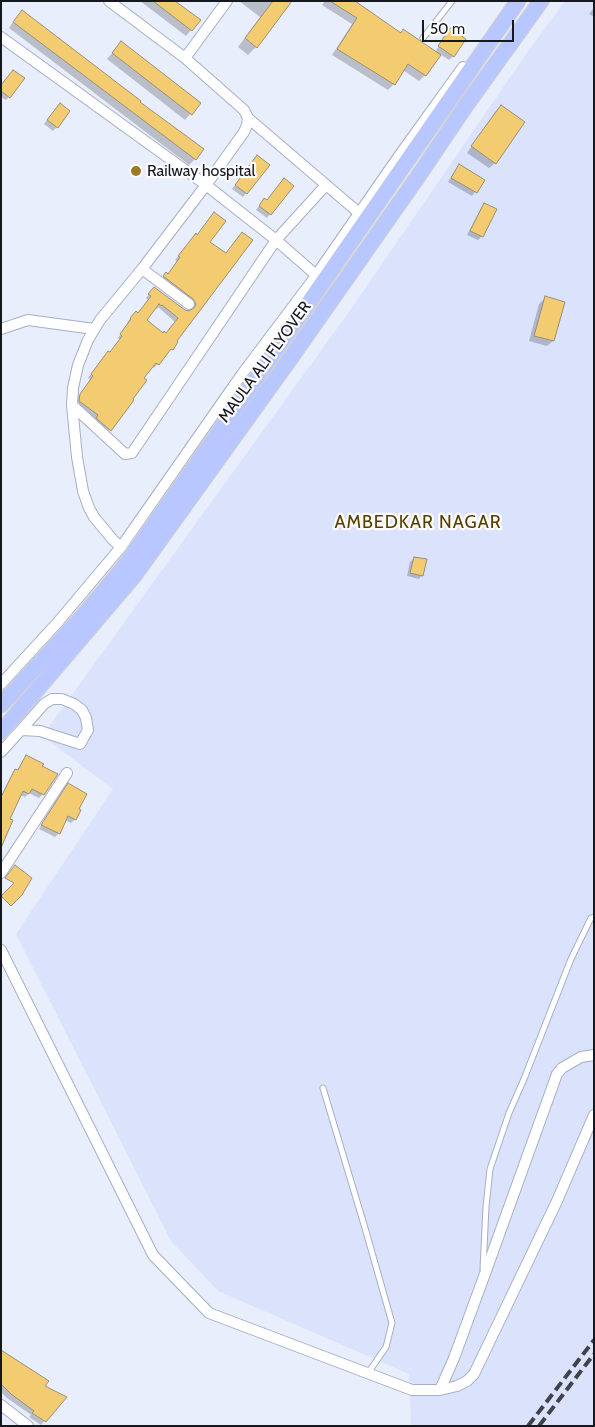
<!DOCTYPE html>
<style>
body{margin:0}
#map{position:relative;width:595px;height:1427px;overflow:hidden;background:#e9eefc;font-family:Cabin,sans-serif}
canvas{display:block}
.frame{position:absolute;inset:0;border:2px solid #161820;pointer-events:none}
.scale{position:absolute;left:422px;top:20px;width:92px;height:22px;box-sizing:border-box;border:2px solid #161820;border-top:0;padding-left:6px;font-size:15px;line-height:18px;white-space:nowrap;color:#161820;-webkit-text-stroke:4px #fbfbfb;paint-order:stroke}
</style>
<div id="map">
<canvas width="595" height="1427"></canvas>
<div class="frame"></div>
<div class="scale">50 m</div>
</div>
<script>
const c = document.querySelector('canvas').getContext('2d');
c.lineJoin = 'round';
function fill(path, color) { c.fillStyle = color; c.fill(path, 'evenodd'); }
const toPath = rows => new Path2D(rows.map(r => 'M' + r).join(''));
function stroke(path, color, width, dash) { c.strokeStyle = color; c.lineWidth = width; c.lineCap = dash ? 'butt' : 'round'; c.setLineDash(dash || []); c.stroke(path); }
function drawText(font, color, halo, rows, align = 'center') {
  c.font = font + ' Cabin,sans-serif'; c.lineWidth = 4.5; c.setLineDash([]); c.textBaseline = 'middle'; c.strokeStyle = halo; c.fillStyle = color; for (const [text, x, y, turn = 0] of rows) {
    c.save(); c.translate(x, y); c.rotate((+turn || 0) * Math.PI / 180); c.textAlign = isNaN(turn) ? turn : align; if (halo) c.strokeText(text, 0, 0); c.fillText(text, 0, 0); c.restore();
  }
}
const built = toPath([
 [565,1,594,1,594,1426,411,1426,409,1374,218,1291,171,1241,16,934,113,789,42,736,351,309,524,57]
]);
const shadow = toPath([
 [140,1,173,1,191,30,186,36],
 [239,1,291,1,256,47,248,55,238,47,260,17],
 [325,1,353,1,401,34,435,52,447,33,453,56,449,60,440,54,425,75,419,81,403,70,394,84,388,90,332,55,352,24,322,5],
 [594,8,594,17,589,14],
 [16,18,138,102,195,159,189,165,9,28],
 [121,43,199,104,185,120,107,59],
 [1,86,9,97,6,100,1,97],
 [501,106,495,163,489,168,467,153,495,112],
 [56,108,57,127,53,131,44,124],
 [254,161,246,193,243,197,232,189],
 [456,169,484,180,472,196,448,182],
 [261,203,270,214,267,218,256,210],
 [484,204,495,210,482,236,478,240,467,235,481,208],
 [192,239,208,242,225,255,175,341,172,349,167,352,154,368,152,366,143,378,131,399,132,400,106,434,76,405,76,399,91,380,88,378,104,356,109,354,120,340,118,338,128,324,127,323,132,316,138,314,148,300,146,298,151,292,185,311,192,312,193,309,190,302,160,280,166,274,167,275,178,262,175,260],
 [158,307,175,322,166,334,163,334,146,320,155,308,157,309],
 [545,298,563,303,553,341,547,346,529,341,539,304],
 [414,558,422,575,419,579,407,576,410,562],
 [26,757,43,794,39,798,29,793,25,797,20,795,1,836,1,796,12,774,15,770,17,771,23,760],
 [65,789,77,809,75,819,71,823,65,820,59,833,55,837,39,829],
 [1,1351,43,1386,65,1398,41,1425,29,1417,31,1415,7,1398,1,1392]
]);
const building = toPath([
 [153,1,175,1,201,20,192,31,153,1],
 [273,1,292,1,257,48,245,38,273,1],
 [330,1,355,1,401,33,403,29,441,55,426,76,408,64,395,85,337,49,357,18,330,1],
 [22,10,141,101,140,102,204,149,196,160,13,22,22,10],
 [450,28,466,39,454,57,438,46,450,28],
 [121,41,201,103,192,115,112,53,121,41],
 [13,70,25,78,10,98,1,91,1,85,13,70],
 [60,103,70,111,58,128,47,120,60,103],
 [501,105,525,122,496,164,471,146,501,105],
 [257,155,270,165,247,194,235,185,257,155],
 [459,164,485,180,477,193,451,178,459,164],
 [284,178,294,186,271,215,259,206,264,198,267,200,284,178],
 [484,203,497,209,483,237,470,231,484,203],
 [214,212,226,221,210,242,226,253,242,232,253,240,177,341,178,342,173,350,171,349,159,365,156,363,144,378,147,380,133,399,134,400,111,431,96,418,98,415,79,401,80,394,93,376,91,374,108,351,110,352,122,336,120,334,131,319,130,318,136,311,138,313,151,296,148,294,154,287,185,310,189,311,194,308,196,304,193,299,163,276,166,272,168,274,180,257,178,256,196,233,197,235,214,212],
 [159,304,161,306,162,305,178,318,166,333,164,331,163,333,147,320,159,304],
 [545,296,565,302,554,341,534,336,545,296],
 [414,557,427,559,423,576,410,573,414,557],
 [26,755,44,764,42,766,58,774,44,795,32,789,29,794,23,791,10,819,13,820,1,848,1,797,15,769,18,770,26,755],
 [68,783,87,794,79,809,81,810,76,820,68,816,60,834,41,825,68,783],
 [15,865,32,878,22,895,11,906,1,896,14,883,5,878,15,865],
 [1,1350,49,1381,45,1386,67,1397,46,1422,32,1413,34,1411,11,1394,1,1384,1,1350]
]);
const service = toPath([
 [423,38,452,1],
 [323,1088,365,1228,392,1323,386,1347,368,1373],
 [483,1269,486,1207,490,1169,509,1113,524,1079,571,959,591,918,594,917]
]);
const minor = toPath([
 [109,1,185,58,244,110,248,118,247,125,244,132,206,185,142,269,100,320,88,340,78,365,73,388,72,405,77,457,83,491,89,508,94,517,113,540,121,547],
 [1,37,206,185,276,240,316,275],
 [185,58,227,1],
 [248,118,359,213],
 [142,269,189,304],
 [1,329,28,320,94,329],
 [72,405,125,454,132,453,276,240,326,185],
 [1,684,58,622,121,547,242,374,312,281,401,153,463,67],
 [1,752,21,730,44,704,52,699,62,699,74,704,82,710,86,718,88,730,80,744,40,731,21,730],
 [1,873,67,773],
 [1,950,153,1255,209,1313,412,1390,440,1390,454,1358,482,1282,557,1074,562,1068,581,1057,594,1055],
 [440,1390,457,1386,467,1381,474,1374,557,1201,594,1115],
 [1,1405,28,1426]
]);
const primary = toPath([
 [1,705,82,617,123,568,205,452,518,1],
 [1,732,134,576,290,359,419,175,467,104,541,1]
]);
const rail = toPath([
 [528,1426,594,1340],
 [539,1426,594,1354]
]);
const markers = [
 [136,171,6,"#9c7b25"]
];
const poiNames = [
 ["Railway hospital",147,171]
];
const streetNames = [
 ["MAULA ALI FLYOVER",265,362,-54]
];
const neighbourhoodNames = [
 ["AMBEDKAR NAGAR",418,523]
];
fill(built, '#dbe3fc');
fill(shadow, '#0003');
fill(building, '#f3cc71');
stroke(building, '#998f79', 1);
stroke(service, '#a7aec5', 7);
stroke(minor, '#a7aec5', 12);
stroke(primary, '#d0d1d2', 17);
stroke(service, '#fff', 5);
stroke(minor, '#fff', 10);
stroke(primary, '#b8c7ff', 15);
stroke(rail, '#41434c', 4, [10, 5]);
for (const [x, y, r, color] of markers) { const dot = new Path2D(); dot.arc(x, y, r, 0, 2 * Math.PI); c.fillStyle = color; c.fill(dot); stroke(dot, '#fbfbfb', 2); }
drawText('16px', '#161820', '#fbfbfb', poiNames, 'left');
drawText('16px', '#161820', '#fbfbfb', streetNames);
c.letterSpacing = '1px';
drawText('18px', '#553f00', '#fbfbfb', neighbourhoodNames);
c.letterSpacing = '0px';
</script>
